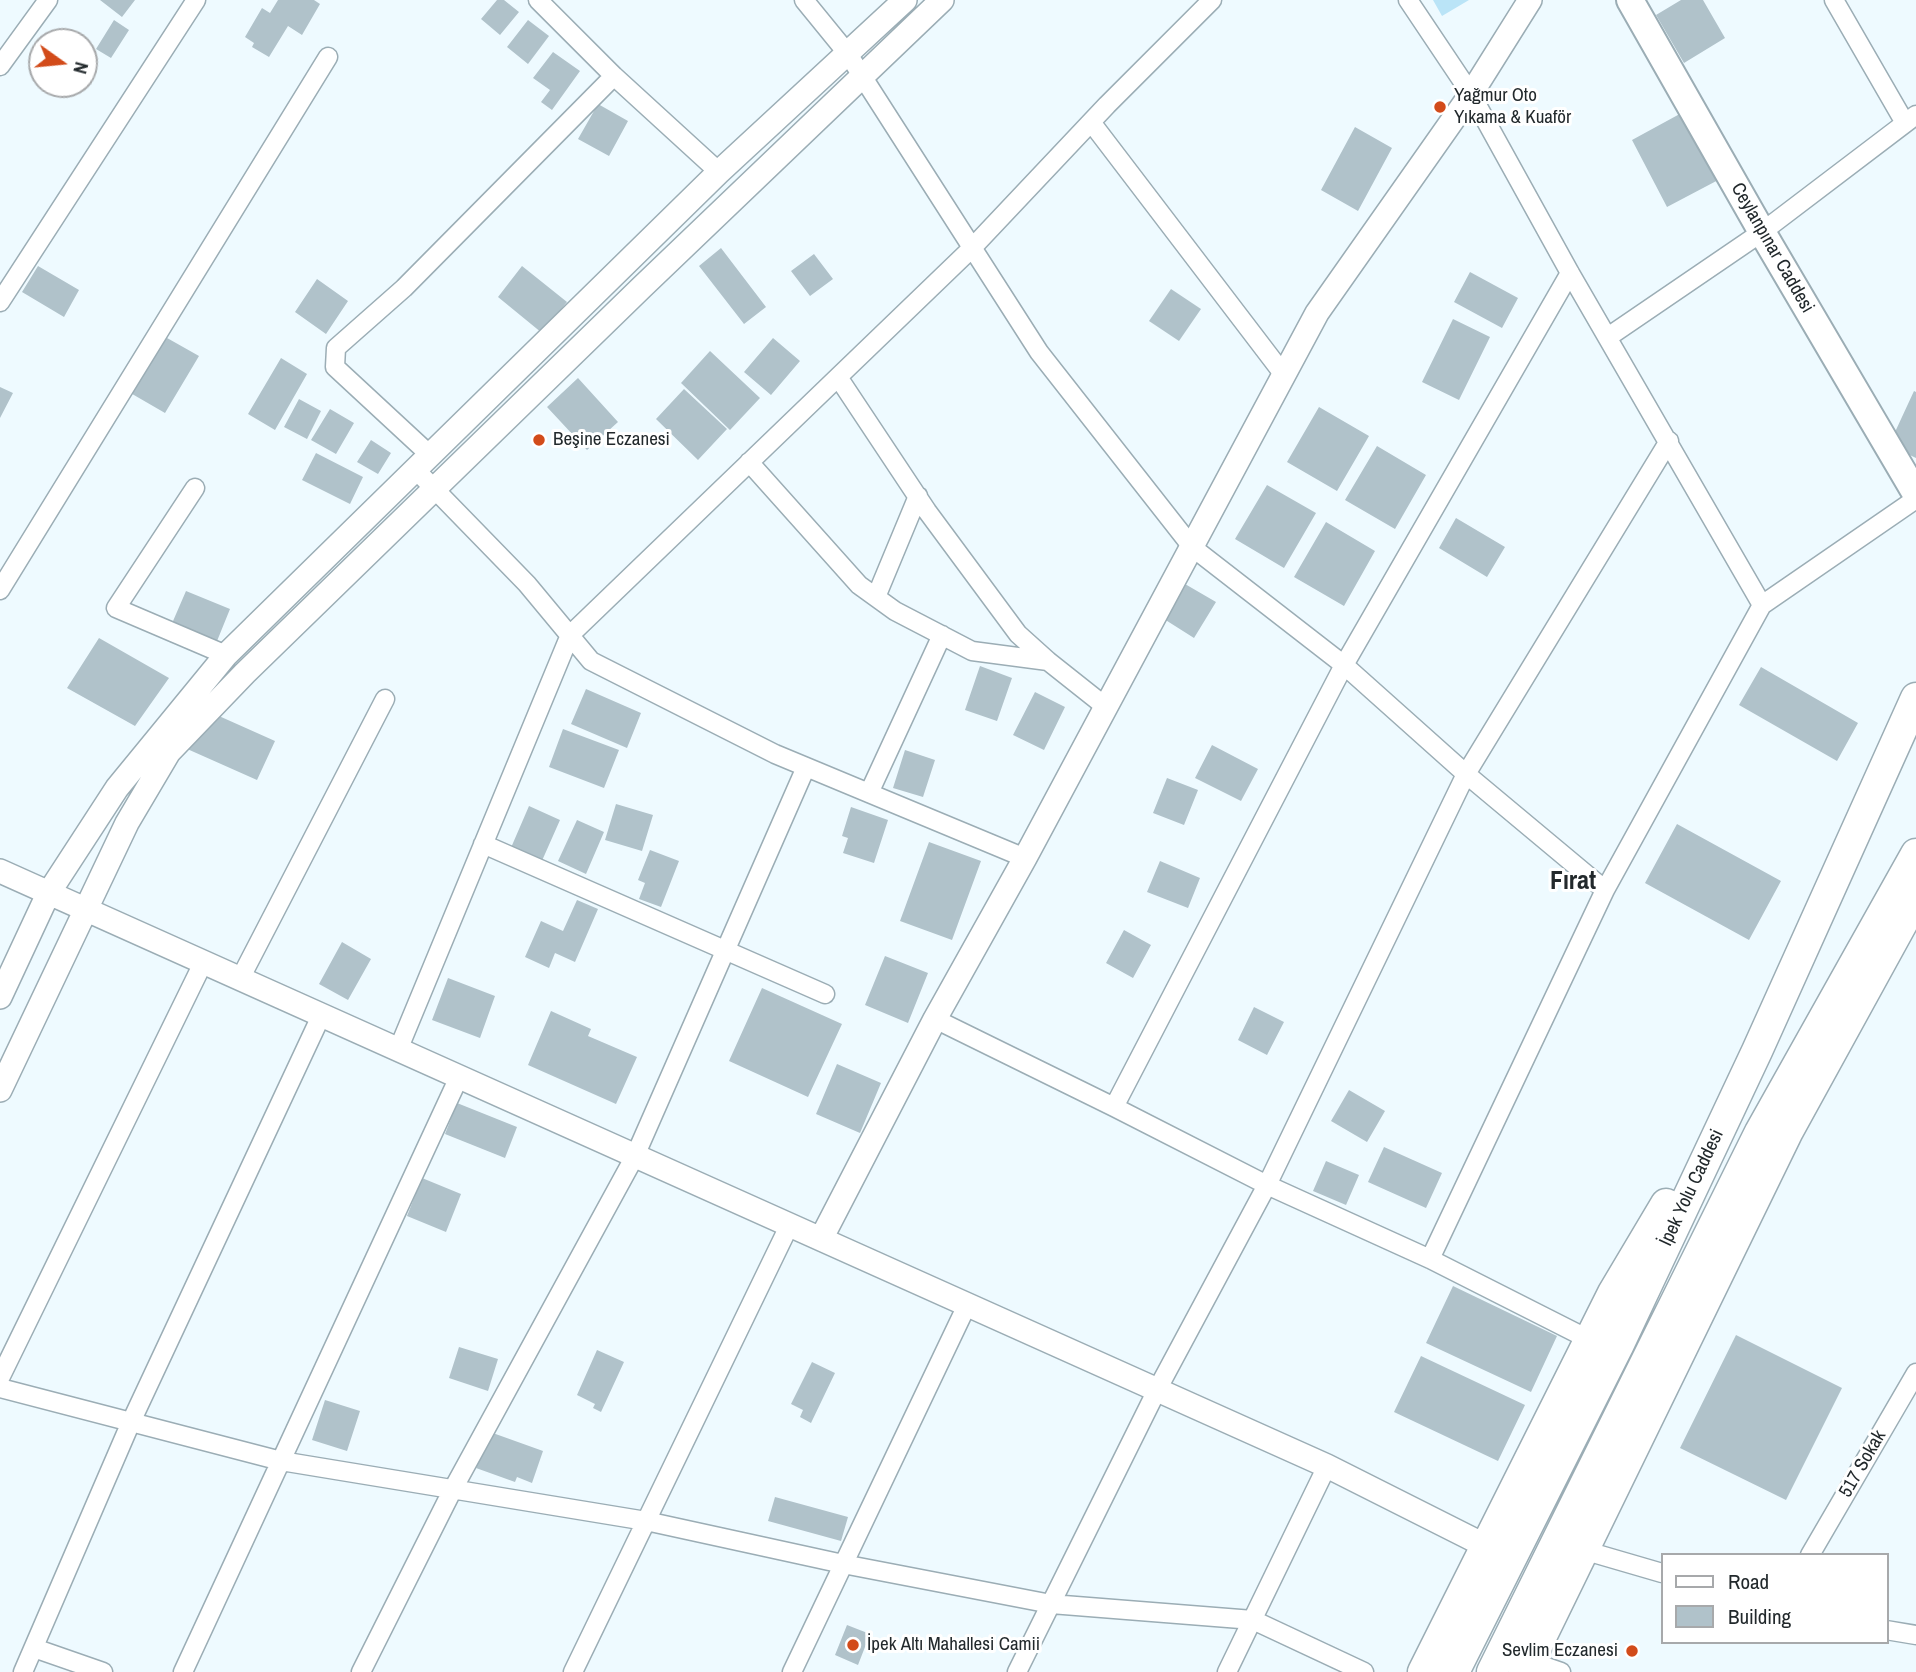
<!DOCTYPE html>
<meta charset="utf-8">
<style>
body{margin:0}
#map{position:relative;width:1916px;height:1672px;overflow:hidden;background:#eefaff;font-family:"Archivo Narrow",sans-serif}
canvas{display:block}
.legend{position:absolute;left:1661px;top:1553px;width:228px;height:91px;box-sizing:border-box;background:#fff;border:2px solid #a7a9ab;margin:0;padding:9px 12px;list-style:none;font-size:21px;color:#22292c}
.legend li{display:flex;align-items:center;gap:14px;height:35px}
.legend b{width:35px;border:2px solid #a7a9ab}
.north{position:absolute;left:28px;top:28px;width:70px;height:70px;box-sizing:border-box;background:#fff;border:2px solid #a7a9ab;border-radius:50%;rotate:105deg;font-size:19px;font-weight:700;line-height:28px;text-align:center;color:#22292c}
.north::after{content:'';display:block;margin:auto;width:24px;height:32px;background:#d24b1a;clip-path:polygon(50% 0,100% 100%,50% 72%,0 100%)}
</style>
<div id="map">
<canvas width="1916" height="1672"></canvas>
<ul class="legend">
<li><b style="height:9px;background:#fff"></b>Road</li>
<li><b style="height:19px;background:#b0c2ca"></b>Building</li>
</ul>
<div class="north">N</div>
</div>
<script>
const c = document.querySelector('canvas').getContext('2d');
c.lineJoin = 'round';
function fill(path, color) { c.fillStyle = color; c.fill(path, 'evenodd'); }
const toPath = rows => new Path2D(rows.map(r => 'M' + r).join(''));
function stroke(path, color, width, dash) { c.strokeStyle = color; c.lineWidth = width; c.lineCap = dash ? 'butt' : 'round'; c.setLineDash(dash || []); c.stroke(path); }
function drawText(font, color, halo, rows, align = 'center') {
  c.font = font + ' "Archivo Narrow",sans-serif'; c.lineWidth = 6; c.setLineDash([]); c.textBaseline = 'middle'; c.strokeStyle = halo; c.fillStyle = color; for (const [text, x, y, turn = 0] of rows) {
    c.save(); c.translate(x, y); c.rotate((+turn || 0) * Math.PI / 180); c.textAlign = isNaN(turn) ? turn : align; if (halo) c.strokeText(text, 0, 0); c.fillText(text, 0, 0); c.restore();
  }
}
const green = toPath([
 [1433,0,1469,0,1442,16]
]);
const building = toPath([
 [100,0,135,0,122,17],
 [278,0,314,0,320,4,302,35,288,26,269,57,252,47,254,43,245,37,262,8,270,13],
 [497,0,504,0,519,12,500,35,481,19],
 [1681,0,1703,0,1725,38,1684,63,1656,15],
 [114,20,129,30,111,58,96,49],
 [528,20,549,36,528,64,507,47],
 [553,52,580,71,552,110,541,102,550,90,533,78],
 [598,104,628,121,609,156,578,139],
 [1687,110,1722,178,1667,207,1632,140],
 [1355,127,1392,148,1358,211,1321,190],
 [721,248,766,307,744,324,699,266],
 [814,254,833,279,810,296,791,271],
 [38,266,79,290,64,317,22,292],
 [522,266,567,302,542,333,498,297],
 [1470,272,1518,298,1502,328,1454,302],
 [317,279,348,301,326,334,295,312],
 [1171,289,1201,309,1179,341,1149,321],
 [1453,319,1490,337,1459,400,1422,382],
 [160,334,199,356,165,413,127,391],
 [773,338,800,361,771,395,744,372],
 [710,351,760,398,730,430,681,383],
 [281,358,307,374,275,430,248,414],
 [578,378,618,422,587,450,547,407],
 [0,387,13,393,0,418],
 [684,389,727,429,698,460,656,419],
 [1914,391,1916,392,1916,458,1889,445],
 [299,399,321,411,307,439,284,427],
 [1319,407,1369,436,1337,491,1287,462],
 [330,409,354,423,336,454,311,440],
 [371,440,391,453,378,474,357,462],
 [1377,446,1426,475,1395,529,1345,500],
 [316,453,363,477,350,504,302,480],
 [1267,485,1316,513,1284,568,1235,539],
 [1456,518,1505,547,1487,577,1439,548],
 [1326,522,1375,551,1344,606,1294,577],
 [1185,584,1216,602,1194,638,1164,619],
 [186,591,230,609,215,646,170,628],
 [99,638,169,678,135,726,67,688],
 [980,666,1012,678,997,721,965,710],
 [1761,667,1858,723,1837,761,1739,705],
 [586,689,641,713,627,748,571,724],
 [1035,692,1065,707,1044,750,1013,735],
 [210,712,275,741,257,780,185,748],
 [563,729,619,750,604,788,549,767],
 [1212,745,1258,769,1241,801,1195,778],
 [905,750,935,760,923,797,893,788],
 [1167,778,1198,790,1184,825,1153,813],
 [616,804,653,815,642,851,605,840],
 [529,806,560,820,541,863,510,850],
 [851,807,888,820,874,863,843,853,848,838,842,836],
 [577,820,604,832,586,874,558,861],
 [1677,824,1781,881,1749,940,1645,883],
 [929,842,981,861,952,940,900,921],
 [650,850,679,861,661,907,639,899,645,883,638,880],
 [1160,861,1200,878,1188,908,1147,892],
 [577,900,598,909,575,962,555,953,549,968,525,957,541,921,563,931],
 [1124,930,1151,945,1133,978,1106,963],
 [342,942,371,959,348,1000,319,984],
 [885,956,928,973,908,1023,865,1005],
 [448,978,495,996,480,1038,432,1020],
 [762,988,842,1024,808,1097,729,1061],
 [1254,1007,1284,1022,1267,1055,1238,1040],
 [551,1011,591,1029,588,1036,637,1057,616,1104,528,1065],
 [837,1064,881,1083,860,1133,816,1114],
 [1349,1090,1385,1111,1367,1142,1331,1121],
 [457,1103,517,1127,505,1158,445,1134],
 [1384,1147,1442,1173,1426,1208,1368,1182],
 [1326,1161,1359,1175,1346,1205,1313,1191],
 [422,1178,461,1194,446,1232,407,1216],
 [1453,1286,1557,1336,1531,1392,1426,1343],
 [1736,1335,1842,1388,1786,1500,1680,1448],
 [459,1347,498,1359,488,1391,449,1378],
 [597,1350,624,1362,601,1412,593,1408,595,1404,577,1395],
 [1421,1356,1525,1405,1498,1461,1394,1412],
 [812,1362,835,1373,811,1423,800,1417,803,1410,791,1404],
 [325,1400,360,1411,347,1451,312,1440],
 [490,1432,543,1451,532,1483,517,1477,515,1482,476,1468],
 [775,1497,848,1517,841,1541,768,1521],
 [847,1625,870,1634,858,1665,835,1655]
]);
const minor = toPath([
 [538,0,614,76,719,172],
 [804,0,848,54,1039,352,1192,547,1344,665,1466,774,1605,890],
 [1408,0,1471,94,1570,273,1762,605],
 [1834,0,1905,123],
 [0,66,48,0],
 [1091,122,1284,375],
 [0,302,196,0],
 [1608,337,1762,232,1916,115],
 [838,377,927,511,1018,634,1048,661,1106,707],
 [430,455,335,367,336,348,404,288,614,76],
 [749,462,859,585,895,611,972,651,1048,661],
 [415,469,527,584,591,661,775,754,1025,858],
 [195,488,116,608,226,655],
 [0,590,328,57],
 [876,597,918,496],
 [869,793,942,635],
 [483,844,825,994],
 [240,979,385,699],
 [935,1019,1114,1107,1267,1185,1430,1259,1590,1340],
 [398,1050,570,635,972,248,1107,105,1212,0],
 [1114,1107,1344,665,1570,273],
 [1430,1259,1605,890,1762,605,1916,499],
 [0,1378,203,963],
 [0,1388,281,1461,646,1521,843,1564,1051,1604,1253,1620,1364,1672],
 [1583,1550,1662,1573],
 [1810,1555,1916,1373],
 [1886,1630,1916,1635],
 [34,1648,103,1672],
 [1529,1661,1561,1672],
 [23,1672,131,1422,321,1016],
 [183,1672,459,1077],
 [361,1672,453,1489,635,1156,806,767],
 [573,1672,789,1226],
 [792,1672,967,1305],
 [1017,1672,1157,1390,1267,1185,1466,774,1669,441],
 [1227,1672,1327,1466]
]);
const tertiary = toPath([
 [0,871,1327,1466,1474,1540],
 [0,997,48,894,117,788,226,655,719,172,905,0],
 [0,1090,127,823,169,752,245,673,642,287,942,0],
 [821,1239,935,1019,1025,858,1317,313,1471,94,1530,0]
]);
const secondary = toPath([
 [1630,0,1762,232,1916,494]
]);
const trunk = toPath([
 [1423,1672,1613,1293,1666,1204],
 [1454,1672,1618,1346,1757,1051,1916,698],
 [1492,1672,1760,1132,1916,854],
 [1524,1672,1788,1131,1916,898]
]);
const markers = [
 [1440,107,7,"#d24b1a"],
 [539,440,7,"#d24b1a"],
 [853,1645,7,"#d24b1a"],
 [1632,1651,7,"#d24b1a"]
];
const poiNames = [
 ["Yağmur Oto",1454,96],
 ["Yıkama & Kuaför",1454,118],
 ["Beşine Eczanesi",553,440],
 ["İpek Altı Mahallesi Camii",867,1645],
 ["Sevlim Eczanesi",1618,1651,"right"]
];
const streetNames = [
 ["Ceylanpınar Caddesi",1772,248,60],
 ["İpek Yolu Caddesi",1692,1188,-65],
 ["517 Sokak",1863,1464,-60]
];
const districtNames = [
 ["Fırat",1573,882]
];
fill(green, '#bae4f7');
fill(building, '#b0c2ca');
stroke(minor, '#9badb5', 21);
stroke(tertiary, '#9badb5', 26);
stroke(secondary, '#9badb5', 30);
stroke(trunk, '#9badb5', 33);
stroke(minor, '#fff', 18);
stroke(tertiary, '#fff', 23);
stroke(secondary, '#fff', 26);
stroke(trunk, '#fff', 30);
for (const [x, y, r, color] of markers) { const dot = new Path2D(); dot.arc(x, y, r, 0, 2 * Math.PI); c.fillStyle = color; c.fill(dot); stroke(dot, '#fff', 2.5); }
drawText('19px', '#22292c', '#fff', poiNames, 'left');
drawText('19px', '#22292c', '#fff', streetNames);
drawText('bold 26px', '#22292c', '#fff', districtNames);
</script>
